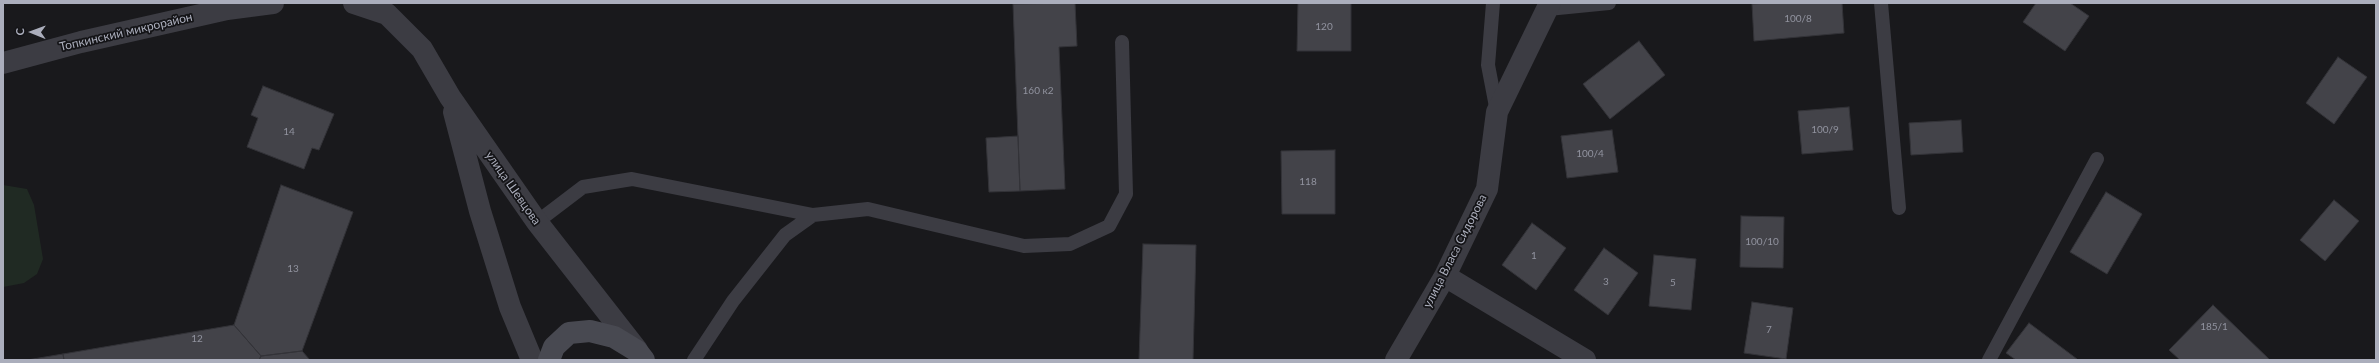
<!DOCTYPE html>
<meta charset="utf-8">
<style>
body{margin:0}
#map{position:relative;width:2379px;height:363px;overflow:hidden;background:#19191c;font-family:Lato,sans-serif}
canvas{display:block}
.frame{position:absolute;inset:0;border:4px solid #abaebc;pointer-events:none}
.north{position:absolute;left:12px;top:12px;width:40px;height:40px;-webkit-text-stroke:3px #141417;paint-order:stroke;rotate:271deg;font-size:11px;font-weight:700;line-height:16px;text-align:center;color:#abaebc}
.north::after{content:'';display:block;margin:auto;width:14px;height:18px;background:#abaebc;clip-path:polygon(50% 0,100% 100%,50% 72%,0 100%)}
</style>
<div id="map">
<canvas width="2379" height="363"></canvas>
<div class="frame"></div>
<div class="north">С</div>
</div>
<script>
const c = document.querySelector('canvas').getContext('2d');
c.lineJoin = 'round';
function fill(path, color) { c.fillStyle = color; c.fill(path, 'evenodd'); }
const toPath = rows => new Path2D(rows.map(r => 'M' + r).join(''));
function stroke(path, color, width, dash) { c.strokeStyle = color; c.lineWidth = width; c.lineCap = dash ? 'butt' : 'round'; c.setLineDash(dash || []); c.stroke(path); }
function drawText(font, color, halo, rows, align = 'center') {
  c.font = font + ' Lato,sans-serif'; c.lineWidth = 3.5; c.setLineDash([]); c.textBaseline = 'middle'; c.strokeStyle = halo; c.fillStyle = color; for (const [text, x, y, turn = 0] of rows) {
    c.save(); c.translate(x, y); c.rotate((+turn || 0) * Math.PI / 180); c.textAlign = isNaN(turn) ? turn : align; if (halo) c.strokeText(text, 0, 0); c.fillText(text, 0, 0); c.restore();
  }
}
const green = toPath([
 [3,185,27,189,34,205,43,259,37,274,24,283,3,287]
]);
const building = toPath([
 [1075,3,1077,46,1059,47,1065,189,1020,191,1013,4,1075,3],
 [1298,3,1351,3,1351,51,1297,51,1298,3],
 [1768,3,1842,3,1844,33,1754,41,1752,4,1768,3],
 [2036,3,2070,3,2089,16,2065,51,2023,22,2036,3],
 [1639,41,1665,75,1610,119,1583,84,1639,41],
 [2338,57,2367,77,2334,124,2306,103,2338,57],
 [263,86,334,114,319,150,312,148,304,169,247,147,258,118,251,115,263,86],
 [1849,107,1853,150,1802,154,1798,111,1849,107],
 [1961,120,1963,152,1911,155,1909,123,1961,120],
 [1612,130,1618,172,1567,178,1561,136,1612,130],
 [1018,136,1020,191,989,192,986,138,1018,136],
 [1335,150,1335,214,1282,214,1281,151,1335,150],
 [281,185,353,212,302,351,261,356,234,325,281,185],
 [2106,192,2142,214,2107,274,2070,252,2106,192],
 [2334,200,2359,221,2325,261,2300,240,2334,200],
 [1741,216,1784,217,1783,268,1740,267,1741,216],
 [1532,223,1566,248,1536,290,1502,265,1532,223],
 [1143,244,1196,245,1193,360,1139,360,1143,244],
 [1604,248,1638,273,1608,315,1574,290,1604,248],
 [1654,255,1696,259,1691,310,1649,306,1654,255],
 [1752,302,1793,308,1786,359,1744,353,1752,302],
 [2213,305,2270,360,2180,360,2169,350,2213,305],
 [2029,323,2077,359,2076,360,2016,360,2006,353,2029,323],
 [234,325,261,356,259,360,64,360,63,354,234,325],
 [302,351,310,360,259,360,261,356,302,351],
 [63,354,64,360,27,360,63,354]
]);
const lane = toPath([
 [1493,3,1488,65,1497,112],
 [1881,3,1899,208],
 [1548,9,1609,3],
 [537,222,583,187,632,179,813,215,868,209,1024,246,1070,244,1109,226,1126,194,1122,42],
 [694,360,733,301,785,235,813,215],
 [1989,360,2097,159]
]);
const street = toPath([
 [354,3,387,14,422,49,450,97,537,222,637,350],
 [3,63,81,42,227,9,273,3],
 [454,112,480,211,510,307,532,360],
 [1445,276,1585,360],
 [1396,360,1445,276,1487,189,1497,112,1550,3]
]);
const secondary = toPath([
 [549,360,554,347,569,333,590,331,614,337,637,351,644,360]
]);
const numberNames = [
 ["100/8",1798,19],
 ["120",1324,27],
 ["160 к2",1038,91],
 ["100/9",1825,130],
 ["14",289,132],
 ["100/4",1590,154],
 ["118",1308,182],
 ["100/10",1762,242],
 ["1",1534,256],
 ["13",293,269],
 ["3",1606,282],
 ["5",1673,283],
 ["185/1",2214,327],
 ["7",1769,330],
 ["12",197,339]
];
const streetNames = [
 ["Топкинский микрорайон",126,32,-13],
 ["улица Шевцова",513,188,55],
 ["улица Власа Сидорова",1455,251,-63]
];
fill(green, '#202a23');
fill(building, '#434349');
stroke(building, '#333338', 1);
stroke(lane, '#3c3c43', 14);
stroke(street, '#3c3c43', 22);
stroke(secondary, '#484951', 22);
drawText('10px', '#91939f', null, numberNames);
drawText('12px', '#abaebc', '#141417', streetNames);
</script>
